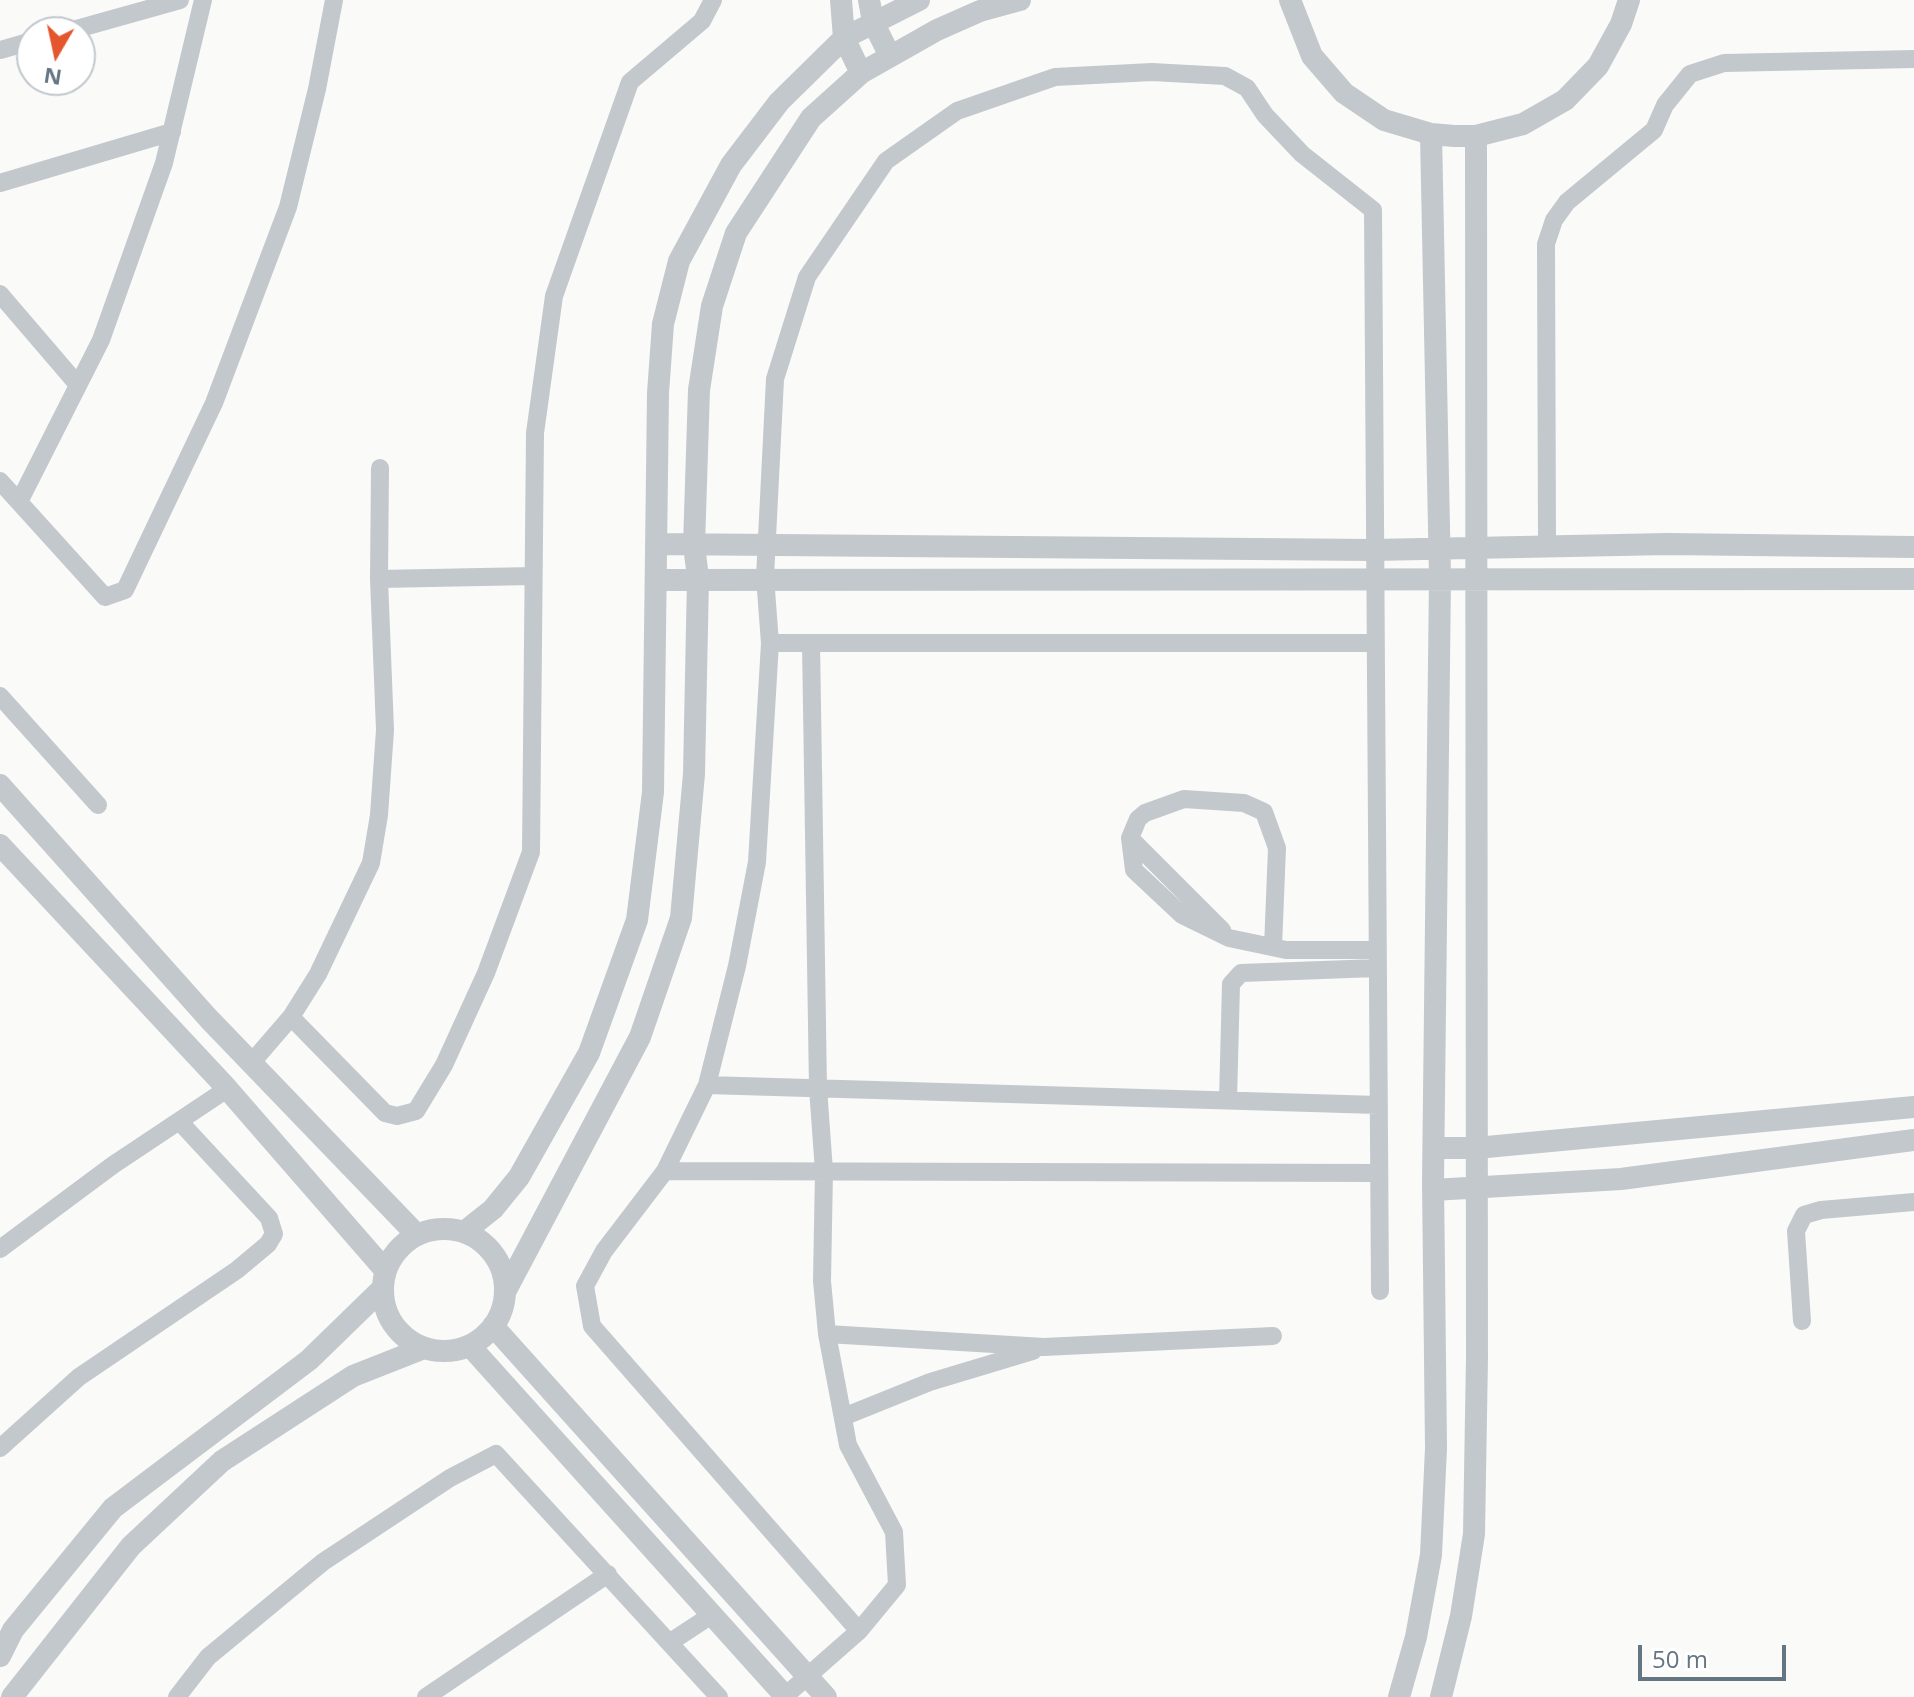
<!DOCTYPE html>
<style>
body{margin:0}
#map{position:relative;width:1914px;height:1697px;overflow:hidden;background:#fafaf8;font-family:"Open Sans",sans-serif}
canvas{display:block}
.north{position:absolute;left:16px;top:16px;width:80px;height:80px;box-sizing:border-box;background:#fff;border:2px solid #c1c8cd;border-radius:50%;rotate:189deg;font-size:22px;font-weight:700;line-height:32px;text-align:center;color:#657683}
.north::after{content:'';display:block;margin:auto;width:28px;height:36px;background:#e4572e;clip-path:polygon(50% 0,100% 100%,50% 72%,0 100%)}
.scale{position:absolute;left:1638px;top:1645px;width:148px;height:36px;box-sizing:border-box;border:4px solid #657683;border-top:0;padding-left:10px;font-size:24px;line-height:28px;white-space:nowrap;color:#657683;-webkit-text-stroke:6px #fff;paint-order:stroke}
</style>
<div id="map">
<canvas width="1914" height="1697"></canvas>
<div class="north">N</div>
<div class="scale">50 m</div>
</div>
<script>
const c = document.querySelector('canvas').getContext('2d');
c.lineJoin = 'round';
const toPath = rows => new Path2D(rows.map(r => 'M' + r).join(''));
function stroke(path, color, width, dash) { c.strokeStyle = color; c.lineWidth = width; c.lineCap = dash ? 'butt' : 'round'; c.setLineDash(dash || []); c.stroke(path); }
const minor = toPath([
 [66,32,180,0],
 [0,50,32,41],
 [0,183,172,132],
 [0,294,78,385],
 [0,481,105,597,125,590,214,403,288,207,317,89,334,0],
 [19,502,101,340,164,163,203,0],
 [1547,546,1546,244,1554,220,1567,202,1654,130,1665,105,1690,74,1724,63,1914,59],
 [379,579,533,576],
 [770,643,1374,643],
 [0,696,98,805],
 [1130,838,1222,930],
 [1273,947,1277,848,1264,812,1244,803,1184,799,1145,813,1138,819,1130,838,1134,870,1182,915,1229,938,1286,950,1376,950],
 [291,1017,385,1113,397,1116,416,1111,444,1065,486,973,531,852,535,433,554,296,630,82,702,21,713,0],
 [253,1061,291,1017,318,974,371,863,379,815,385,730,379,579,380,468],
 [707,1085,1378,1105],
 [1228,1100,1231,984,1241,973,1376,968],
 [665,1171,1378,1173],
 [0,1249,113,1165,227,1089],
 [1802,1321,1796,1231,1804,1215,1821,1210,1914,1202],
 [827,1334,1044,1347,1273,1336],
 [843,1417,930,1382,1033,1351],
 [0,1448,79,1377,237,1270,268,1244,274,1234,269,1218,179,1121],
 [859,1631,592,1326,585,1286,604,1251,665,1171,707,1085,737,966,757,862,770,643,765,577,775,379,807,277,886,161,957,111,1055,77,1152,72,1225,76,1247,88,1265,115,1302,154,1373,210,1380,1291],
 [672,1641,713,1614],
 [785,1696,859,1631,897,1585,894,1532,848,1445,827,1334,822,1281,824,1171,818,1088,811,643],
 [177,1697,208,1657,323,1562,450,1478,496,1454,719,1697],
 [426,1697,608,1574]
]);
const tertiary = toPath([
 [841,0,844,38,861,73],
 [869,0,873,22,890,56],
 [1290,0,1312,56,1344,93,1384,120,1431,134,1454,136,1476,136,1523,124,1565,100,1598,66,1621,24,1629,0],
 [656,544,1373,550,1668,544,1914,547],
 [657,580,1914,579],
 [0,785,209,1019,417,1235],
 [0,845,224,1085,385,1270],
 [1434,1148,1476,1148,1914,1107],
 [1433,1190,1621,1179,1914,1140],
 '383 1290a61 61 0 1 1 122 0a61 61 0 1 1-122 0Z',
 [464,1232,493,1209,519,1177,589,1053,637,920,653,792,658,393,663,324,679,261,731,165,779,102,844,38,919,0],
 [506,1290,640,1037,681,918,694,774,698,578,694,545,699,390,712,306,736,233,811,118,861,73,937,30,980,11,1020,0],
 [493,1326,826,1697],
 [470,1346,786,1697],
 [0,1656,13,1630,113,1508,309,1360,382,1289],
 [12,1697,131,1546,222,1461,353,1376,424,1348],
 [1399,1697,1416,1637,1431,1555,1436,1448,1433,1181,1440,577,1431,134],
 [1441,1697,1461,1616,1474,1534,1477,1357,1476,136]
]);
stroke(minor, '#c3c8cc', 18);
stroke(tertiary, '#c3c8cc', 22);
</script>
